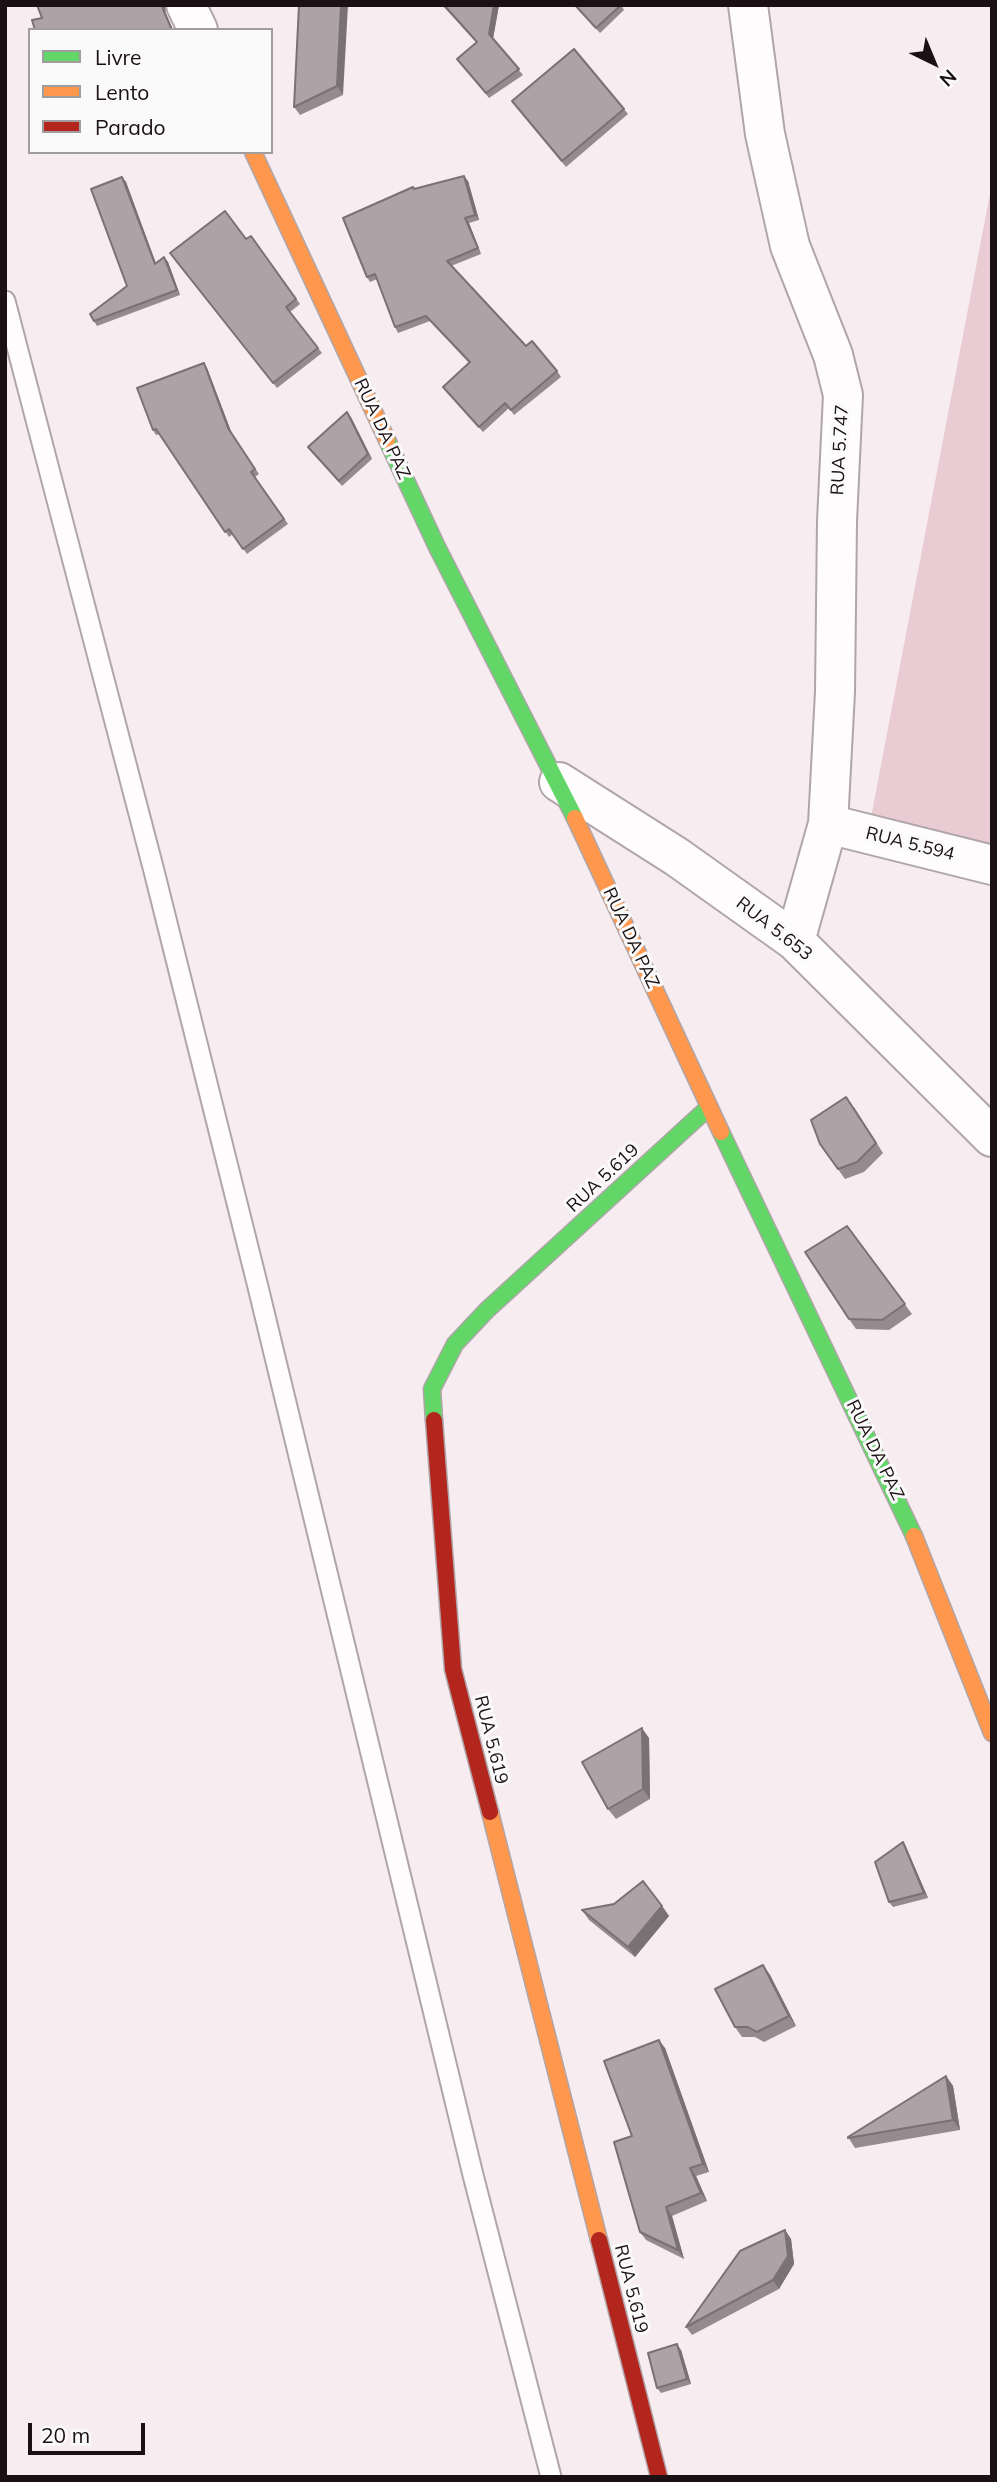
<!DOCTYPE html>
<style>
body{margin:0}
#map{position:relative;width:997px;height:2482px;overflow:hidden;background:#f7ecef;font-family:Mulish,sans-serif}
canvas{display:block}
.frame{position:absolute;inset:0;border:7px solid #1b1013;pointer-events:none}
.legend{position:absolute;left:28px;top:28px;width:245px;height:126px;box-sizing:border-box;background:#fafafa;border:2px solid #a19c9e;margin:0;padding:9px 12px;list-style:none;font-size:21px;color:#1b1013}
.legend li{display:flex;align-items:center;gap:14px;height:35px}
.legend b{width:35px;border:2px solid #a19c9e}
.north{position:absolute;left:899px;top:28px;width:70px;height:70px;-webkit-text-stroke:5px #fafafa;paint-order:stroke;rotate:137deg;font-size:19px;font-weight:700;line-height:28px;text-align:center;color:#1b1013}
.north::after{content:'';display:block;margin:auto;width:24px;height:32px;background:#1b1013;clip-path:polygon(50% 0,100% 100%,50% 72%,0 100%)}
.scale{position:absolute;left:28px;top:2423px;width:117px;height:32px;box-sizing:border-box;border:4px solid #1b1013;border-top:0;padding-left:9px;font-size:21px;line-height:24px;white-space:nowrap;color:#1b1013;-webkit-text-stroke:5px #fafafa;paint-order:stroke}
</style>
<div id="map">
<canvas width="997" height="2482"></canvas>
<div class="frame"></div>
<ul class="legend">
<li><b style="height:9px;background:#63d668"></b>Livre</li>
<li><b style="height:9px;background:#ff974d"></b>Lento</li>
<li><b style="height:9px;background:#b3261e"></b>Parado</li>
</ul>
<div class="north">N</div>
<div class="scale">20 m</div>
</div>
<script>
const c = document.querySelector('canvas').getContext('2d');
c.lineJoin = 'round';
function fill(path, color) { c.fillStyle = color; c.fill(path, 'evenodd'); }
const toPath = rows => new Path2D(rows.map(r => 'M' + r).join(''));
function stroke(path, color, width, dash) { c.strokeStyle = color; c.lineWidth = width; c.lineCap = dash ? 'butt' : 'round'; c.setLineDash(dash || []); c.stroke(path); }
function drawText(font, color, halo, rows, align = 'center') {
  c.font = font + ' Mulish,sans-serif'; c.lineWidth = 6; c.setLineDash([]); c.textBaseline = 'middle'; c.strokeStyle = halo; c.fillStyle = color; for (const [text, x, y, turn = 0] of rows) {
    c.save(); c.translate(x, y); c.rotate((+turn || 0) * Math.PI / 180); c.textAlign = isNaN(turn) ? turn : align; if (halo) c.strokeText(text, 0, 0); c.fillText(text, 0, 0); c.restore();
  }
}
const green = toPath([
 [992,183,992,857,869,828]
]);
const lane = toPath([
 [5,301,154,871,258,1287,473,2175,551,2477]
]);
const street = toPath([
 [186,5,198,30],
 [748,5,765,134,790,246,833,355,843,395,837,521,835,692,828,824,795,941],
 [559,782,677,857,795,941,992,1137],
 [828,824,992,865]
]);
const fast = toPath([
 [387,440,437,547,575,818],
 [721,1132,914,1536],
 [434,1420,432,1389,455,1344,487,1310,709,1107]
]);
const slow = toPath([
 [253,152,387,440],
 [575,818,721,1132],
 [914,1536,992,1733],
 [490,1812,599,2240]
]);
const jam = toPath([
 [434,1420,453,1669,490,1812],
 [599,2240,659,2477]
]);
const wall = toPath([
 [299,5,343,95,300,115,294,107],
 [442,5,499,5,493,38,523,75,489,98,457,59,477,43],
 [574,5,621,5,624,10,600,33],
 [512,101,624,109,628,114,566,167],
 [122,177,126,182,156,263,164,257,168,262,180,295,97,326,94,321,127,286],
 [468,181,479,220,469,223,481,254,451,266,526,346,557,371,561,377,514,415,509,408,483,432,443,387,469,363,430,321,398,333,395,327,377,279,370,282,367,277,415,189],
 [251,236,300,304,290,312,322,353,277,388,173,258,246,239],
 [204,363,207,368,232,434,259,474,255,477,288,524,247,554,233,534,229,537,160,434,156,435,153,430],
 [347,412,372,459,342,486,308,447],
 [854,1107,883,1153,864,1172,845,1179,820,1144],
 [847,1226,912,1314,889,1330,856,1329,849,1319],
 [649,1738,650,1799,616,1819,608,1809],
 [903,1842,906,1847,928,1898,893,1907,889,1902],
 [662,1906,669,1916,635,1957,589,1920,582,1910],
 [763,1965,770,1975,796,2026,764,2042,755,2037,742,2037,735,2027],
 [665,2048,709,2172,696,2176,707,2201,672,2216,684,2259,646,2240,640,2232,632,2136],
 [946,2076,953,2086,960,2130,855,2148,848,2137],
 [785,2230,791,2239,794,2264,779,2289,692,2335,686,2327],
 [681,2350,691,2384,661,2393,657,2388]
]);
const shadedWall = toPath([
 [162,5,165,5,166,14,173,30,172,30,163,9],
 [341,5,348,5,343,95,337,86],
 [494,5,499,5,493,39,489,34],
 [464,176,468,181,479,220,475,215],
 [122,177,126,182,158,270,155,264],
 [465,218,469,223,481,254,478,248],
 [164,257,168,262,180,295,177,290],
 [204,363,207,368,232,434,259,474,228,428],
 [347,412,351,417,372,459,368,454],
 [642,1728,649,1738,650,1799,643,1789],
 [903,1842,906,1847,928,1898,924,1893],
 [662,1906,669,1916,635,1957,628,1947],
 [763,1965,770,1975,796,2026,789,2016],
 [659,2040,665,2048,709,2172,703,2164],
 [946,2076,953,2086,960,2130,953,2120],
 [690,2168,696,2176,707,2201,701,2193],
 [666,2207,672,2216,684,2259,678,2250],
 [785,2230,791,2239,794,2264,779,2289,773,2280],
 [677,2344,681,2350,691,2384,687,2379]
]);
const building = toPath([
 [37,5,162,5,163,9,172,30,35,30,32,20,42,18,37,5],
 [299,5,341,5,337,86,294,107,299,5],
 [444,5,494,5,489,34,519,69,486,93,457,59,477,42,444,5],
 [575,5,621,5,596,28,575,5],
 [574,49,624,109,562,161,512,101,574,49],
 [464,176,475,215,465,218,478,248,447,261,526,346,532,341,557,371,511,410,505,403,479,427,443,387,470,362,426,316,395,327,375,274,367,277,343,218,413,187,414,189,464,176],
 [122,177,155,264,164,257,177,290,94,321,90,314,127,286,91,189,122,177],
 [225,211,246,239,251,236,296,299,286,307,318,348,273,383,170,253,225,211],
 [204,363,228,428,255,469,251,472,284,519,243,549,229,529,225,532,156,429,153,430,137,388,204,363],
 [347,412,368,454,339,481,308,447,347,412],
 [846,1097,876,1143,857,1162,838,1169,820,1144,811,1120,846,1097],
 [847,1226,905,1304,882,1320,849,1319,805,1252,847,1226],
 [642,1728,643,1789,608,1809,582,1762,642,1728],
 [903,1842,924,1893,889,1902,875,1862,903,1842],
 [643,1881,662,1906,628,1947,582,1910,614,1904,643,1881],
 [763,1965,789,2016,757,2032,748,2027,735,2027,715,1989,763,1965],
 [659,2040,703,2164,690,2168,701,2193,666,2207,678,2250,640,2232,614,2142,632,2136,604,2061,659,2040],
 [946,2076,953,2120,848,2138,848,2137,946,2076],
 [785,2230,788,2256,773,2280,686,2327,740,2251,785,2230],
 [677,2344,687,2379,657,2388,648,2353,677,2344]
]);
const streetNames = [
 ["RUA DA PAZ",382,429,65],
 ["RUA 5.747",840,450,-87],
 ["RUA 5.594",910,844,14],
 ["RUA 5.653",774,929,38],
 ["RUA DA PAZ",631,938,65],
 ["RUA 5.619",603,1178,-43],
 ["RUA DA PAZ",875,1450,64],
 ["RUA 5.619",491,1740,76],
 ["RUA 5.619",631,2289,76]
];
fill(green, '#e9ccd3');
stroke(lane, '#b0a5a8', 23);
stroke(street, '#b0a5a8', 42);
stroke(fast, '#b0a5a8', 19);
stroke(slow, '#b0a5a8', 19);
stroke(jam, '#b0a5a8', 19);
stroke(lane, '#fefcfd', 19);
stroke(street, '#fefcfd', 38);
stroke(fast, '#63d668', 16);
stroke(slow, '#ff974d', 16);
stroke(jam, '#b3261e', 16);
fill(wall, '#958b8e');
fill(shadedWall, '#797174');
fill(building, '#ada2a5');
stroke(building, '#797174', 2);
drawText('18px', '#1b1013', '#fafafa', streetNames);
</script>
